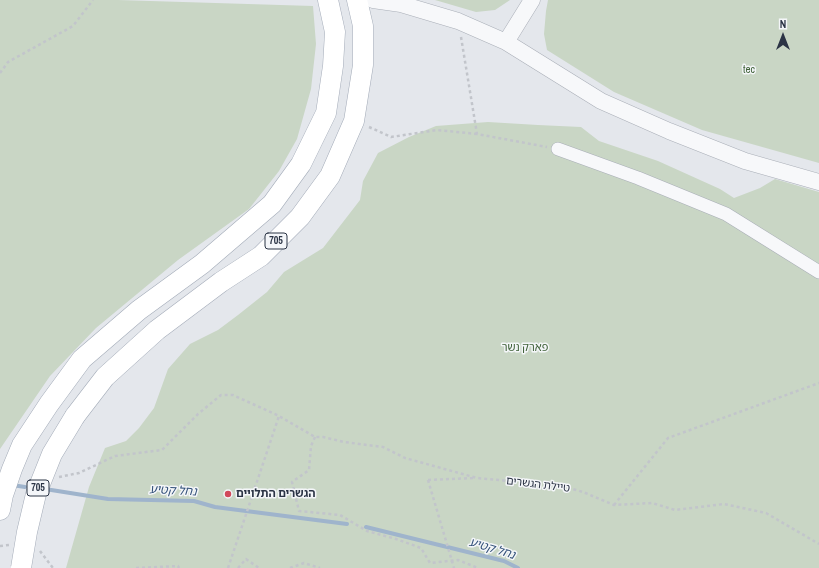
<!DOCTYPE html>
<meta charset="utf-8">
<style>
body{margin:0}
#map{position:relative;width:819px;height:568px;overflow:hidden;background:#e4e7ec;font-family:"Archivo Narrow",sans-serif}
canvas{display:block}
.north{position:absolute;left:763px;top:16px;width:40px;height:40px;-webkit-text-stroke:3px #f4f6f9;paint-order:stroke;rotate:0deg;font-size:11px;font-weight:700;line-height:16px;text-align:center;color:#2b3445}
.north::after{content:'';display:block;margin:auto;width:14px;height:18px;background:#2b3445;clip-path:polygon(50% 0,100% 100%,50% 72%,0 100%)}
</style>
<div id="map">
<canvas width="819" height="568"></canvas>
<div class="north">N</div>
</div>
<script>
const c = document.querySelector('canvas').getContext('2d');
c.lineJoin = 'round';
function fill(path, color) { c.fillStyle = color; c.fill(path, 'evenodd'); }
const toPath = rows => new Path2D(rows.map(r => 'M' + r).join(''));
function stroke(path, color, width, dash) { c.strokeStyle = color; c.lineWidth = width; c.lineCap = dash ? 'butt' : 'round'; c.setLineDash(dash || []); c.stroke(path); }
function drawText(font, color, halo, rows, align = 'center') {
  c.font = font + ' "Archivo Narrow","Noto Sans Hebrew",sans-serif'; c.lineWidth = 3; c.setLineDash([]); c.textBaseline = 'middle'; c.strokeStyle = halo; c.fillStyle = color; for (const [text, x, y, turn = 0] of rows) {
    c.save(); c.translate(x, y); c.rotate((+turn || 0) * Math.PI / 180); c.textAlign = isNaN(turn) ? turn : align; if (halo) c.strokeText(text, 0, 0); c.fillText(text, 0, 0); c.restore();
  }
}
const green = toPath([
 [0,0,118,0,313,6,316,44,311,89,297,139,279,171,249,209,178,260,96,328,50,376,0,449],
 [435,0,510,0,495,10,476,12],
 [548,0,819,0,819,163,702,130,614,92,547,50,544,34,546,11],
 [488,122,538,125,581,127,599,141,658,161,720,189,734,198,760,188,775,179,819,192,819,568,66,568,89,487,105,448,126,441,139,428,154,408,168,369,190,344,218,330,238,315,267,292,284,272,323,248,360,200,363,181,378,153,409,137,436,126]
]);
const stream = toPath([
 [12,485,25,487],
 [45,489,108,499,194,501,215,507,347,524],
 [366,527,504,561,518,568]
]);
const path = toPath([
 [461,37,477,134,547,147],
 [0,73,8,62,73,26,93,0],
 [369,127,391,137,437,130,477,134],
 [315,437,311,446,309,470,292,482,299,511,340,515,367,531,396,539,421,548,430,563,458,560,478,568],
 [59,477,79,473,115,456,162,450,198,414,221,395,233,395,279,416,315,437,323,437,344,442,383,447,405,458,477,478,562,486,583,492,614,505,652,503,675,510,724,504,766,513,819,544],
 [428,480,474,478],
 [614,505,668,438,819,383],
 [0,546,9,545],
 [40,551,53,568],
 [136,568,178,566,179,568],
 [228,568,279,416],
 [238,568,246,559,259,568],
 [290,568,304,563,320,568]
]);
const minor = toPath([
 [558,149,638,178,726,214,819,272]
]);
const tertiary = toPath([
 [373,0,401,4,458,21,506,42,601,101,669,131,745,161,819,182],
 [506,42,532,0]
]);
const primary = toPath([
 [75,416,105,377,157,330,221,282,261,256,300,217,330,176,354,121,363,65,363,26,357,0],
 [0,510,3,495,12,469,22,445,49,404,82,359,139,310,202,264,272,204,301,164,326,113,333,66,335,32,328,0]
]);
const pathBridge = toPath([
 [428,480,454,568]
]);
const primaryBridge = toPath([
 [21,568,27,532,36,494,52,454,75,416]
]);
const markers = [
 [228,494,4,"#d1495b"]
];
const shields = [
 [276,241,22],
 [38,488,22]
];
const shieldNames = [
 ["705",276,241],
 ["705",38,488]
];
const parkNames = [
 ["tec",749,70],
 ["פארק נשר",525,348]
];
const streetNames = [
 ["טיילת הגשרים",538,485,7]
];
const poiNames = [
 ["הגשרים התלויים",236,494]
];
const waterNames = [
 ["נחל קטיע",173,491,3],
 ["נחל קטיע",492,549,17]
];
fill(green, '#c9d6c5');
stroke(stream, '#9fb4cc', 4);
stroke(minor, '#a9aeb7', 14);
stroke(tertiary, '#a9aeb7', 17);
stroke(primary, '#a3abb8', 21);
stroke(path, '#c2c5cb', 2.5, [3, 3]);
stroke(minor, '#f7f8fa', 13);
stroke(tertiary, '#f7f8fa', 16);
stroke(primary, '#fff', 20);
stroke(primaryBridge, '#a3abb8', 21, []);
stroke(pathBridge, '#c2c5cb', 2.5, [3, 3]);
stroke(primaryBridge, '#fff', 20);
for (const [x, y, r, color] of markers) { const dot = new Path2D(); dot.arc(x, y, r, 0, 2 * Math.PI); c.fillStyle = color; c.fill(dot); stroke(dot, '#f4f6f9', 1.5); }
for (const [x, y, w] of shields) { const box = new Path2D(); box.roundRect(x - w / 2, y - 8, w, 16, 3); c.fillStyle = '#f4f6f9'; c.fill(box); stroke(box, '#2b3445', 1); }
drawText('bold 10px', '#2b3445', null, shieldNames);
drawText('11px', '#3f6138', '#f4f6f9', parkNames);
drawText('11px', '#2b3445', '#f4f6f9', streetNames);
drawText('bold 11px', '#2b3445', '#f4f6f9', poiNames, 'left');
drawText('italic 12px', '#34527a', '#f4f6f9', waterNames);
</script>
